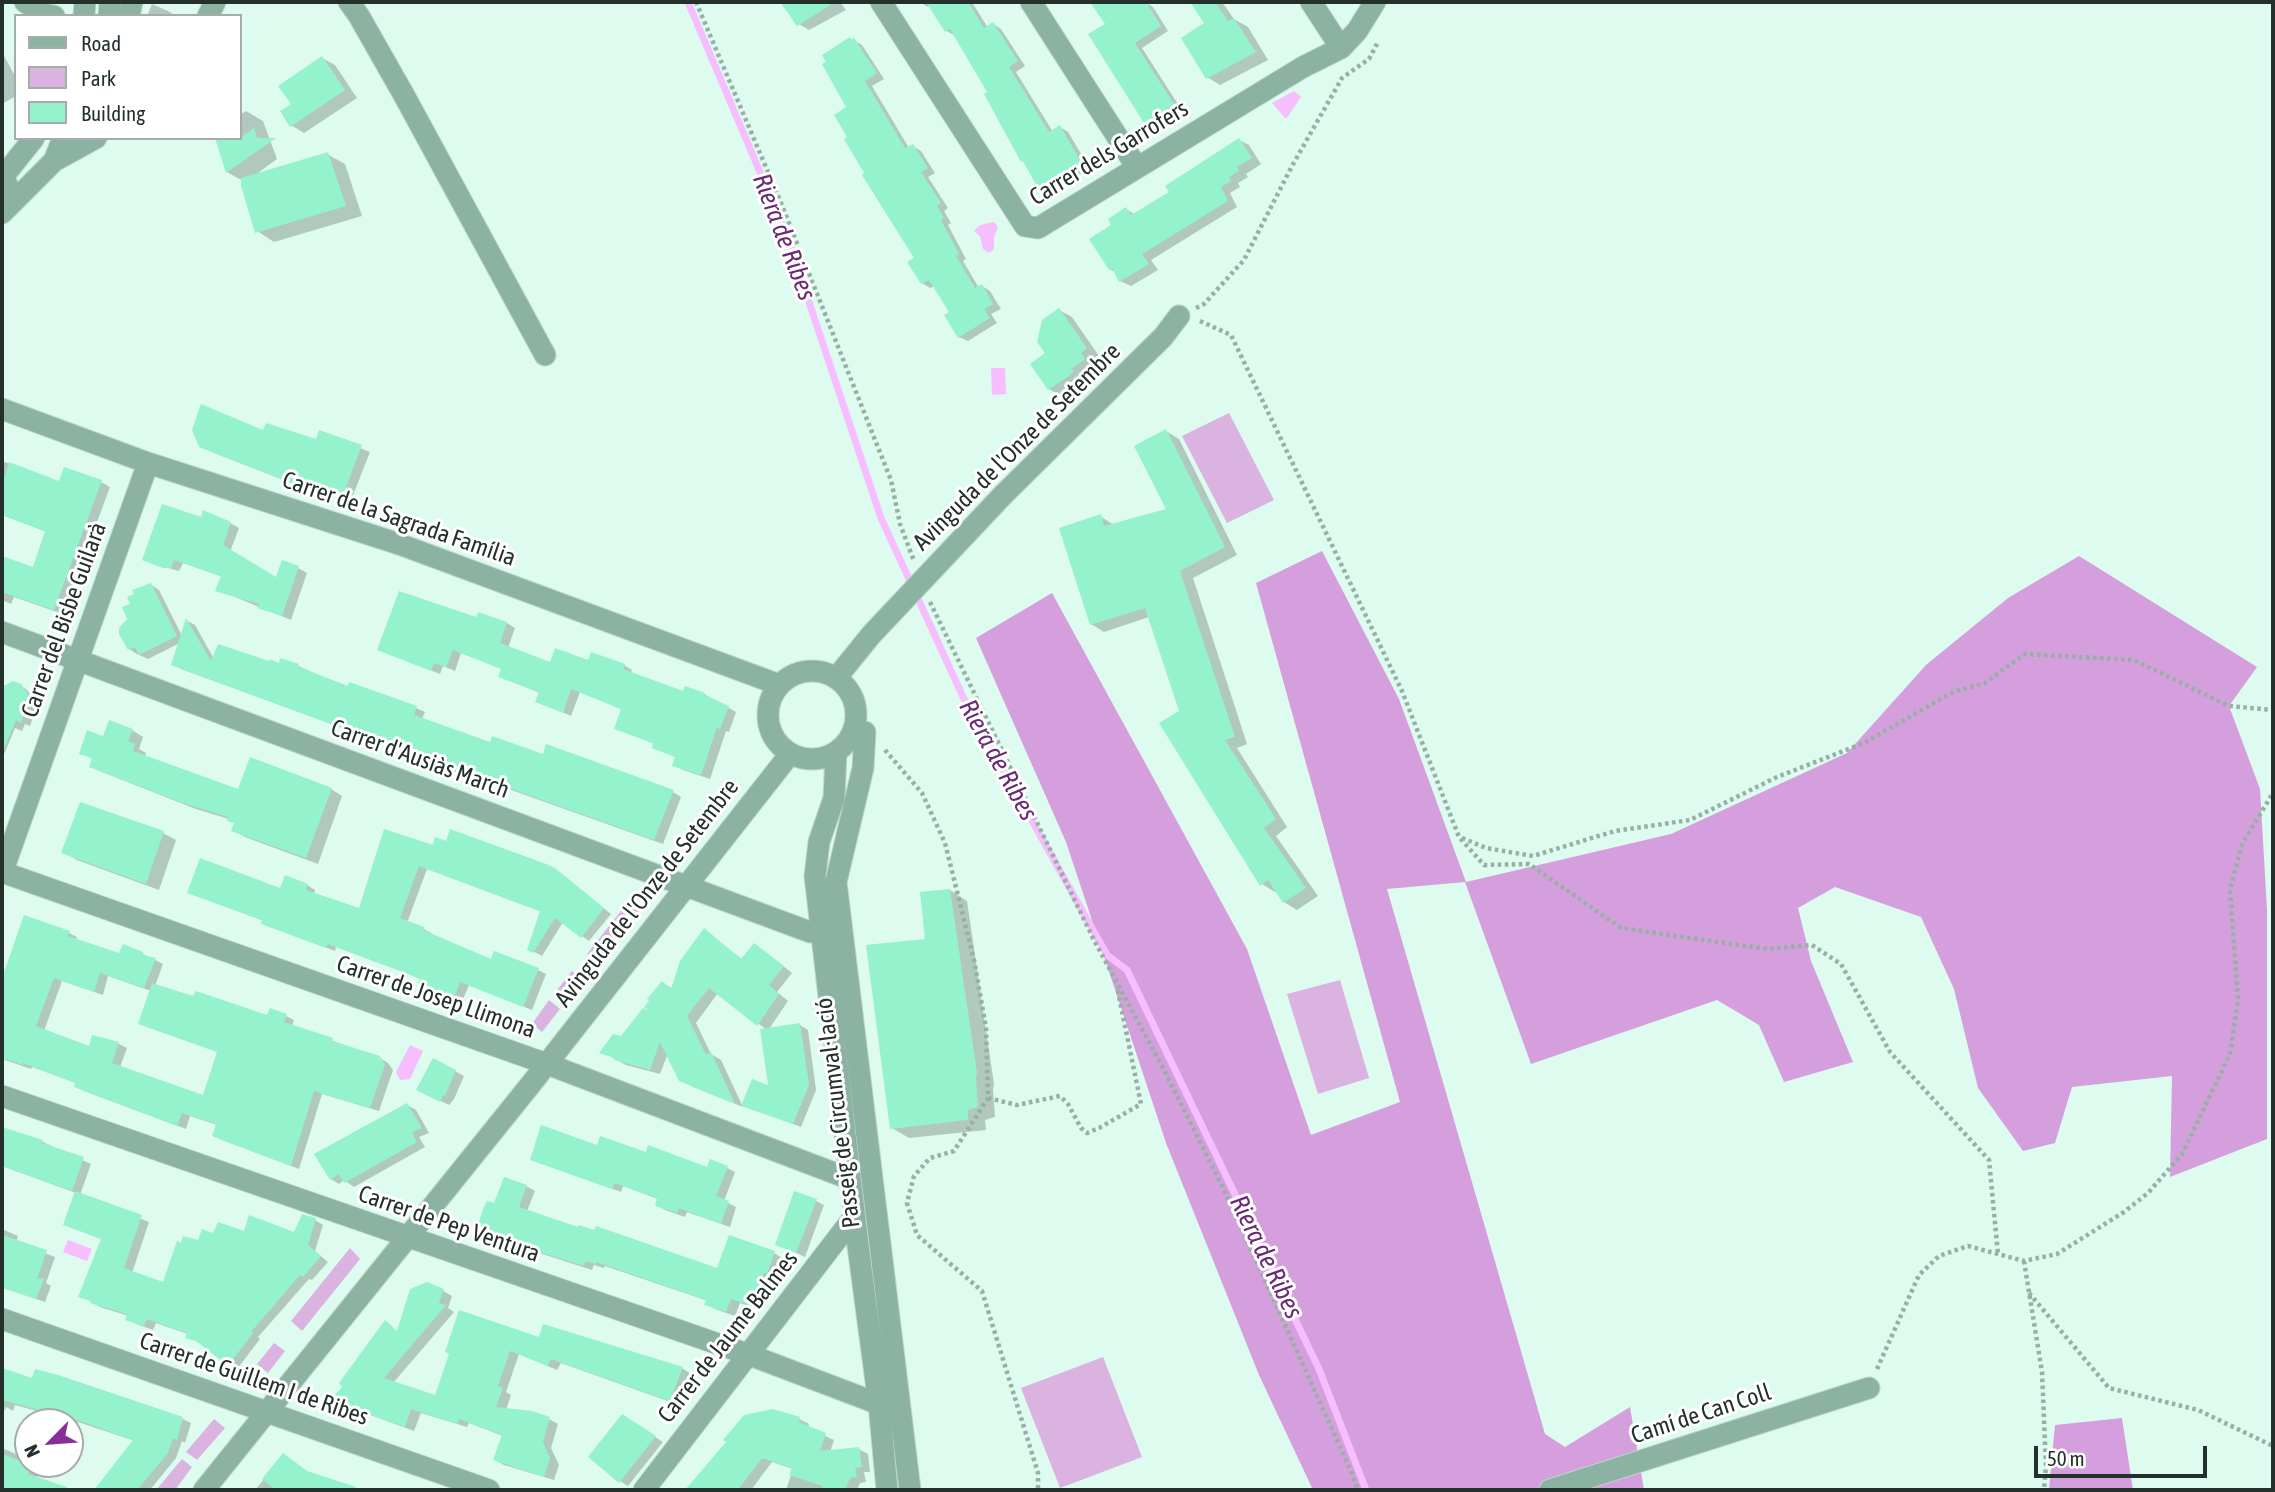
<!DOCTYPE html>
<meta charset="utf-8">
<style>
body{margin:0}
#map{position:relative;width:2275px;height:1492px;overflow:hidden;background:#ddfbee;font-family:"Asap Condensed",sans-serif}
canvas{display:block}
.frame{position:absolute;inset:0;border:4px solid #24302b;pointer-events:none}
.legend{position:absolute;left:14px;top:14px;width:228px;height:126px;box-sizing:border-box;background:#fff;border:2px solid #a7acaa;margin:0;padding:9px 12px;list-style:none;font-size:21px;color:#24302b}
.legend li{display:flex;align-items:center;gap:14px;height:35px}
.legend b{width:35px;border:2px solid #a7acaa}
.north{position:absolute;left:14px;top:1408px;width:70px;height:70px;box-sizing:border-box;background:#fff;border:2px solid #a7acaa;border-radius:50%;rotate:245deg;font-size:19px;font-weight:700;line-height:28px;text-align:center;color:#24302b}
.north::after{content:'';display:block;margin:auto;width:24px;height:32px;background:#892d98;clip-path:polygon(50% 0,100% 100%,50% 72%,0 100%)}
.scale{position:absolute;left:2034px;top:1446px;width:173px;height:32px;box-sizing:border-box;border:4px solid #24302b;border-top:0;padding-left:9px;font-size:21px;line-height:24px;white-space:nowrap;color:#24302b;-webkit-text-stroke:5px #fff;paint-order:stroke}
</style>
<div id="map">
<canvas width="2275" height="1492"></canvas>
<div class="frame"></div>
<ul class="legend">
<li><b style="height:9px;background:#8cb2a1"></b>Road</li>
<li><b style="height:19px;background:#dbb3e1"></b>Park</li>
<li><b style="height:19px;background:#94f2cd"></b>Building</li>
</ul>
<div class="north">N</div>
<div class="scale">50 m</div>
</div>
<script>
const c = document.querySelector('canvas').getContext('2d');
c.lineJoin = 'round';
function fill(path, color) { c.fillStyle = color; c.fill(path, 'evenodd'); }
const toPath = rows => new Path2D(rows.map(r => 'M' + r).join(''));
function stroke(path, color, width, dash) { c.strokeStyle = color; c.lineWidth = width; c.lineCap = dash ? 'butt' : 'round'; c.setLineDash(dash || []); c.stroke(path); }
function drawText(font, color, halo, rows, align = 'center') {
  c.font = font + ' "Asap Condensed",sans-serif'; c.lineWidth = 6; c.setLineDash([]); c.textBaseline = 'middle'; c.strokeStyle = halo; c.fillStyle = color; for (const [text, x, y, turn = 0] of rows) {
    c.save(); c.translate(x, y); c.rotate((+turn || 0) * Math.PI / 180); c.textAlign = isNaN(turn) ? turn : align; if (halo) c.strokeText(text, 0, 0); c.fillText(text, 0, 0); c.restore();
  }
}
const green = toPath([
 [1229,413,1274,500,1227,523,1182,436],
 [628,902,639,911,598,962,587,954],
 [572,971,583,980,565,1003,554,994],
 [1340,980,1369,1078,1318,1094,1287,994],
 [549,1000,560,1009,542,1032,532,1024],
 [350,1248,360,1259,302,1331,291,1321],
 [274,1343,285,1351,268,1373,257,1364],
 [1103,1357,1142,1457,1060,1488,1021,1388],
 [214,1419,225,1428,197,1460,186,1452],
 [182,1459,192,1467,175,1490,156,1490]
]);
const forest = toPath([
 [1322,551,1399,699,1466,882,1671,834,1847,753,1926,665,2008,598,2079,556,2257,667,2229,706,2260,789,2267,910,2267,1139,2170,1177,2172,1076,2072,1087,2055,1143,2023,1151,1978,1088,1954,989,1921,917,1835,887,1798,908,1811,961,1853,1062,1784,1082,1759,1025,1717,1000,1531,1064,1465,882,1387,889,1545,1434,1565,1447,1630,1407,1644,1490,1313,1490,1259,1375,1166,1143,1066,842,976,638,1052,593,1247,949,1311,1135,1400,1102,1256,583],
 [2122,1418,2133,1490,2049,1490,2055,1425]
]);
const water = toPath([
 [1294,91,1301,97,1286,119,1272,103],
 [994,222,998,227,994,237,994,249,989,253,983,249,980,236,974,231,980,225],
 [991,368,1005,368,1006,394,992,395],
 [410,1045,423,1051,410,1079,400,1080,396,1072],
 [68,1240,92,1249,87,1261,63,1252]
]);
const shadow = toPath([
 [782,2,840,2,846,10,809,30,794,21],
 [919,2,972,2,988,28,993,24,1001,29,1025,66,1016,72,1053,132,1060,127,1068,132,1090,169,1072,179,1075,183,1051,197,1043,192,1026,163,1022,161,989,93,955,36,947,31,930,6,928,7],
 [1100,2,1133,2,1136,7,1145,2,1153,7,1168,31,1142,48,1181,109,1154,126,1146,121,1108,24,1094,5],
 [1192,2,1222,2,1234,19,1248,27,1268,60,1220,85,1207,77,1206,23],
 [152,4,168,11,176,16,147,16],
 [851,39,862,45,884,79,872,86,909,148,913,146,921,151,935,173,928,177,948,208,944,211,951,223,948,225,966,259,963,261,979,288,982,286,990,291,1001,309,991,314,997,323,968,341,959,337,951,313,935,286,930,288,922,283,916,258,867,173,850,138,848,108],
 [2,52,16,78,16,96,2,104],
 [322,58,335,65,357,98,304,133,291,125,293,104],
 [246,111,263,121,277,159,255,175,327,154,345,164,362,216,274,242,257,231,243,181,227,172,240,138,240,115],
 [1239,140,1249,145,1261,164,1246,174,1248,177,1238,183,1240,187,1230,193,1237,207,1151,260,1158,270,1131,286,1120,281,1116,273,1110,269,1113,226,1126,209,1136,215,1171,192],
 [1059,310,1072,317,1099,356,1093,361,1097,367,1083,377,1085,379,1082,383,1062,397,1049,389],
 [1166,431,1179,439,1237,555,1193,578,1247,744,1237,748,1287,827,1276,836,1318,896,1297,910,1284,902,1277,891,1275,892,1262,884,1181,712,1149,617,1104,632,1091,624,1100,516,1114,525,1168,510],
 [265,432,317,441,320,432,370,452,352,498,305,483,304,488,209,451],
 [2,461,60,483,101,482,110,487,63,614,14,597,11,604,2,600,2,557,34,569,47,532,2,515],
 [202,519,230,523,239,528,230,552,277,579,298,568,307,573,291,620,218,590,223,577,183,563,179,571,153,564],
 [151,585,159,590,182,636,187,621,195,625,214,659,298,666,349,688,416,708,425,712,422,719,491,744,544,756,673,792,681,797,663,844,486,781,485,784,414,754,181,669,173,664,180,643,148,659,137,654,129,649,129,620,132,605],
 [477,619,507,623,515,628,508,648,551,665,589,662,624,665,632,670,631,674,684,693,704,694,736,712,729,732,726,731,710,779,683,770,674,765,677,758,654,747,655,744,616,728,623,710,580,692,571,716,537,701,540,693,500,677,503,669,461,653,455,671,443,666,440,674,380,650],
 [17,684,26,689,38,703,30,726,25,724,22,731,15,728,2,759,2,686],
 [132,730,143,737,139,749,146,753,145,757,239,791,331,789,342,796,318,864,245,837,233,830,236,824,229,819,196,809,102,772,91,766,93,759,81,753,104,738],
 [163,833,176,840,159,890,77,860,64,852],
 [434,847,555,869,611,914,589,941,563,922,542,956,529,949,542,912,427,869,407,923,424,929,431,933,431,935,492,961,538,970,546,974,532,1010,469,985,461,1004,430,991,430,988,422,979,336,947,335,951,271,927,264,921,197,896,281,890,307,885,315,890,314,894,360,911],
 [950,890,967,901,994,1084,993,1089,995,1117,985,1120,986,1130,909,1138,892,1128,927,940],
 [25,917,69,933,77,937,76,940,121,956,143,954,163,964,155,986,268,1017,286,1016,294,1020,292,1026,380,1058,388,1063,393,1070,379,1111,322,1094,299,1169,222,1140,214,1135,217,1125,190,1116,186,1129,84,1091,76,1087,77,1083,32,1067,31,1069,2,1059,2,983],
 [108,976,151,991,140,1023,218,1052,204,1097,120,1067,127,1048,119,1044,94,1037,90,1048,44,1031,62,981,103,995],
 [704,930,743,960,764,951,792,973,777,992,788,1001,769,1029,800,1025,808,1030,816,1090,801,1127,743,1105,770,1088,767,1030,718,993,696,1023,711,1054,721,1060,743,1107,691,1086,668,1053,660,1074,626,1065,602,1052,655,1015,663,983,673,989],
 [455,1071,464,1076,454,1099,449,1105,427,1094],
 [407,1105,416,1110,429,1133,419,1137,425,1147,354,1187,344,1180,339,1184,331,1179],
 [2,1128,43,1142,91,1164,80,1195,149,1222,132,1273,164,1284,199,1242,214,1235,295,1234,315,1220,323,1225,315,1251,328,1262,312,1280,309,1279,258,1337,260,1339,237,1369,203,1344,187,1337,188,1334,156,1323,153,1330,136,1324,128,1319,129,1316,100,1307,81,1296,103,1240,65,1224,76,1193,2,1166],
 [598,1147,647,1154,708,1170,727,1168,735,1172,724,1201,736,1207,730,1227,687,1212,685,1217,665,1210,657,1205,658,1199,623,1186,621,1192,532,1160],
 [526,1186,535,1191,527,1211,579,1230,718,1270,774,1253,782,1258,776,1278,772,1276,760,1310,740,1303,735,1316,715,1309,707,1304,708,1301,605,1266,604,1268,594,1265,592,1270,527,1249,486,1234,495,1205],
 [816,1201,824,1205,805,1257,777,1244],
 [2,1229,18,1236,16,1242,55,1257,46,1283,51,1286,45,1302,2,1287],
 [443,1291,452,1296,448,1308,454,1312,393,1383,437,1397,451,1354,540,1339,682,1368,691,1374,679,1405,561,1363,557,1370,519,1354,506,1392,511,1395,506,1410,549,1419,558,1424,551,1448,559,1465,554,1480,504,1465,495,1460,503,1436,469,1423,467,1427,421,1413,414,1431,365,1413,363,1417,354,1412,345,1387,385,1323,398,1332],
 [2,1369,33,1380,58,1377,183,1419,191,1423,185,1443,182,1441,176,1458,150,1490,96,1490,135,1441,45,1411,44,1413,15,1405,13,1411,6,1407,5,1410,2,1409],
 [622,1416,663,1442,628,1486,620,1481],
 [799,1419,809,1424,808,1428,834,1440,830,1452,859,1449,868,1454,870,1472,864,1472,866,1482,860,1483,857,1490,786,1490,793,1469,772,1462,751,1490,687,1490,728,1442],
 [2,1448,25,1458,23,1464,39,1471,36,1479,69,1490,2,1490],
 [284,1455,312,1475,301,1490,255,1490]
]);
const stream = toPath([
 [688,2,787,236,881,518,964,699,1107,955,1127,970,1319,1369,1366,1490]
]);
const building = toPath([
 [780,2,835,2,797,26],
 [926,2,968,2,984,28,993,22,1018,61,1009,67,1049,132,1060,125,1082,164,1065,174,1068,178,1041,194,1023,161,1021,162,984,94,987,92,950,29,945,32],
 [1090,2,1146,2,1161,26,1135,43,1174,104,1144,123,1088,34,1105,24],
 [1190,2,1215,2,1228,21,1234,18,1256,52,1206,79,1181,38,1204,23],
 [850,37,851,40,854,38,877,73,865,81,905,148,913,144,928,168,921,172,941,203,937,206,944,218,941,220,959,254,956,256,975,288,982,284,993,304,984,309,990,318,958,338,944,315,949,312,929,280,921,284,907,262,914,258,862,175,864,173,844,139,847,137,834,115,846,107,822,64,826,62,822,55],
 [322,56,345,90,290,127,280,111,291,104,278,86],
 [254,128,257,138,276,138,226,173,215,138,240,138],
 [1239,138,1252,158,1237,167,1239,171,1229,177,1231,181,1221,187,1228,201,1142,254,1149,264,1119,282,1112,268,1109,270,1089,239,1111,225,1108,219,1126,207,1131,215,1169,192,1165,186],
 [328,152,346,206,255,233,241,186,241,178],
 [1059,308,1087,348,1081,353,1085,359,1071,369,1074,371,1069,376,1048,390,1030,364,1045,353,1037,342,1042,320],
 [201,404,263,430,266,423,316,439,319,430,362,445,343,495,297,479,295,484,199,447,192,430],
 [1166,429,1225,547,1180,571,1235,737,1225,740,1276,819,1264,828,1306,888,1283,903,1268,880,1260,886,1159,723,1179,711,1145,608,1090,625,1059,528,1101,514,1104,526,1166,509,1134,446],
 [9,462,59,481,64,467,102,480,54,610,2,592,2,556,33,567,45,531,2,515,2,485],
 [162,504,201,517,203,510,231,522,223,545,276,577,282,560,299,566,282,616,257,608,259,604,215,591,221,576,174,560,171,568,163,568,142,560],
 [151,583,177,636,139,655,135,647,128,650,119,634,119,628,127,619,122,607,130,604,127,597,134,594,132,590],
 [399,591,476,617,478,612,507,622,500,643,550,662,555,648,588,660,591,652,625,664,623,669,683,691,685,686,705,693,704,695,729,706,720,729,717,727,701,775,672,766,675,757,652,748,653,743,614,729,621,709,571,689,563,713,535,702,539,692,498,677,501,669,453,650,446,667,434,663,431,671,377,650],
 [186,618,211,661,218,644,269,661,270,659,279,663,280,658,299,664,298,667,348,686,349,682,417,706,414,715,490,742,492,736,543,754,546,744,674,790,654,840,478,777,476,781,412,755,412,754,171,665],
 [13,681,21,684,30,697,21,723,16,720,2,754,2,687],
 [109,720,133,729,128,741,135,744,133,751,238,789,250,757,332,788,306,858,231,831,234,823,227,821,228,817,183,803,89,767,92,758,79,754,87,730,103,736],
 [80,802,164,831,146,884,61,853],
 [384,829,433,845,435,837,446,841,450,829,546,864,555,868,604,908,581,938,555,918,533,953,527,950,540,911,419,866,400,918,424,927,423,930,491,959,494,951,539,968,523,1007,460,982,453,1001,428,991,429,987,418,983,420,979,393,968,328,944,326,948,261,924,262,920,187,893,200,858,280,888,285,875,308,884,306,890,359,908],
 [950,889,977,1073,976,1078,978,1107,968,1110,968,1120,890,1129,866,945,925,939,920,892],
 [24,915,70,931,68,936,119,953,123,944,143,952,143,955,156,958,144,988,100,973,94,992,54,978,36,1026,89,1046,92,1035,119,1042,112,1063,203,1095,217,1052,138,1024,152,983,193,996,196,991,267,1015,270,1008,287,1014,284,1022,333,1038,332,1041,380,1056,385,1065,370,1108,314,1091,291,1166,212,1136,216,1124,182,1113,177,1126,74,1087,75,1083,23,1063,23,1065,2,1058,2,978],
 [704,928,741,959,754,943,784,966,769,985,779,994,757,1026,709,988,687,1016,706,1055,711,1052,735,1104,679,1081,660,1042,650,1070,614,1060,615,1058,599,1053,613,1034,621,1036,643,1008,648,1010,644,1007,649,1001,647,999,662,981,671,989,680,961],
 [800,1023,809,1085,793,1124,741,1106,752,1079,768,1085,760,1029],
 [433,1058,456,1070,445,1096,443,1095,440,1102,416,1090],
 [407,1103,422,1128,412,1132,417,1142,344,1183,339,1174,330,1180,314,1154],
 [541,1125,597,1145,600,1136,646,1152,648,1145,707,1167,710,1159,728,1166,716,1196,729,1201,721,1224,679,1208,677,1213,655,1206,657,1198,615,1183,612,1189,530,1160],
 [2,1127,43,1140,42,1143,84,1157,72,1191,2,1166],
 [504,1177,527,1185,519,1207,578,1227,579,1225,594,1230,596,1226,717,1268,729,1235,775,1251,767,1274,764,1273,752,1306,731,1299,726,1312,704,1305,706,1300,643,1278,596,1262,596,1264,585,1261,584,1266,516,1245,476,1230,484,1207,487,1201,494,1203],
 [75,1191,142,1215,124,1268,163,1282,177,1241,181,1243,183,1236,198,1240,202,1229,213,1233,218,1222,244,1231,249,1215,294,1232,302,1214,316,1218,308,1245,321,1256,303,1277,300,1275,251,1332,253,1333,228,1366,196,1341,185,1338,187,1333,147,1319,144,1326,125,1320,127,1314,90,1303,91,1301,78,1297,101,1239,63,1225],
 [794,1191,817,1199,796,1253,775,1245],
 [2,1235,47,1250,37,1278,44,1279,36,1299,2,1288],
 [427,1282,444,1289,439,1303,446,1305,384,1378,435,1395,449,1354,445,1352,459,1310,539,1337,543,1324,683,1367,670,1401,551,1359,548,1366,510,1351,498,1386,503,1388,496,1407,532,1411,550,1417,543,1442,550,1458,544,1477,493,1460,502,1435,459,1419,458,1424,411,1409,405,1427,356,1410,353,1413,333,1397,342,1387,339,1383,385,1320,397,1331,410,1289],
 [2,1368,32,1378,35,1369,58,1375,183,1417,177,1440,173,1438,168,1453,137,1490,94,1490,133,1440,83,1422,2,1400],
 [773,1409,800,1417,799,1422,826,1433,820,1451,859,1447,862,1467,855,1468,857,1477,850,1478,845,1490,821,1490,823,1486,789,1475,792,1468,762,1458,738,1490,685,1490,726,1442,723,1440,744,1415],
 [622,1414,656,1436,619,1483,588,1457],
 [283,1453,307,1471,356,1487,355,1490,276,1490,262,1479],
 [2,1454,32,1465,28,1474,67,1487,66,1490,2,1490]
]);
const path = toPath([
 [696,2,779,198,891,480,900,524,914,561],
 [1196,308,1204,304,1244,260,1292,166,1342,78,1369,59,1378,42],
 [1200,321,1231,335,1402,691,1459,837,1484,865,1529,864,1621,928,1767,949,1812,945,1841,964,1890,1052,1989,1160,1998,1254],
 [930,602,1094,940,1163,1068,1224,1190,1351,1471,1358,1490],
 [885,750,922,793,945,843,974,960,986,1028,988,1098,954,1151,930,1158,914,1176,907,1203,917,1235,982,1291,1038,1473,1038,1490],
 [1462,838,1486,848,1533,856,1615,831,1690,820,1777,777,1864,743,1953,692,1985,683,2025,654,2134,660,2229,706,2273,710],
 [988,1098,1017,1105,1060,1096,1068,1104,1081,1128,1087,1133,1099,1128,1141,1104,1117,987],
 [2024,1261,2042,1372,2046,1466,2044,1490],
 [2029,1293,2109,1388,2198,1410,2273,1446],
 [1877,1369,1919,1275,1939,1256,1968,1246,2024,1261,2057,1254,2124,1212,2148,1193,2182,1154,2230,1054,2238,1000,2230,890,2242,844,2273,793]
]);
const minor = toPath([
 [25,2,44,14,54,16],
 [349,2,359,16,405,97,545,355],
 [881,2,1025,226,1038,228,1303,67,1341,48,1357,31,1375,2],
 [1031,2,1136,166],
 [1311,2,1341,48],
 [84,16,85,2],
 [109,16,110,2],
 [129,16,132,2],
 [208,16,215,2],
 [54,161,96,138],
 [14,201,5,180,6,173,34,138],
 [2,213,54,161,63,138],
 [2,409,148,463,399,544,777,684],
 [1003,495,1163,337,1179,316],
 [2,632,810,932,820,931],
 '768 715a44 44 0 1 1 88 0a44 44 0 1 1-88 0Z',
 [837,677,871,635],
 [865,732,863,768,836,882,910,1490],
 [836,753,834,798,819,842,815,876,858,1246,879,1404,887,1490],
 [2,872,547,1064,850,1179],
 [2,873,148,463],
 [2,1096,747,1354,879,1404],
 [2,1319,489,1490],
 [204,1490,531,1084,790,754],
 [644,1490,854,1217],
 [1550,1490,1869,1388]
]);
const minorBridge = toPath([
 [871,635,1003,495]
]);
const streetNames = [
 ["Carrer dels Garrofers",1109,153,-31],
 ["Avinguda de l'Onze de Setembre",1017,447,-45],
 ["Carrer de la Sagrada Família",399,519,19],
 ["Carrer del Bisbe Guilarà",64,620,-70],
 ["Carrer d'Ausiàs March",420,759,20],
 ["Avinguda de l'Onze de Setembre",647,893,-52],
 ["Carrer de Josep Llimona",436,997,19],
 ["Passeig de Circumval·lació",838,1113,-97],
 ["Carrer de Pep Ventura",449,1224,19],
 ["Carrer de Jaume Balmes",728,1337,-52],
 ["Carrer de Guillem I de Ribes",254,1379,19],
 ["Camí de Can Coll",1701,1414,-18]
];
const waterNames = [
 ["Riera de Ribes",784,237,69],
 ["Riera de Ribes",998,760,61],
 ["Riera de Ribes",1266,1257,64]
];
fill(green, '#dbb3e1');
fill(forest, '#d59fdd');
fill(water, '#f6befe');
fill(shadow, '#0003');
stroke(stream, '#f6befe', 7);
fill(building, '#94f2cd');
stroke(minor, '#bcd6cb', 23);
stroke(path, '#98afa5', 4.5, [3.5, 3.5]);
stroke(minor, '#8cb2a1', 21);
stroke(minorBridge, '#bcd6cb', 23, []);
stroke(minorBridge, '#8cb2a1', 21);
drawText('24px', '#24302b', '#fff', streetNames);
drawText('italic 26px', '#6a2a74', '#fff', waterNames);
</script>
